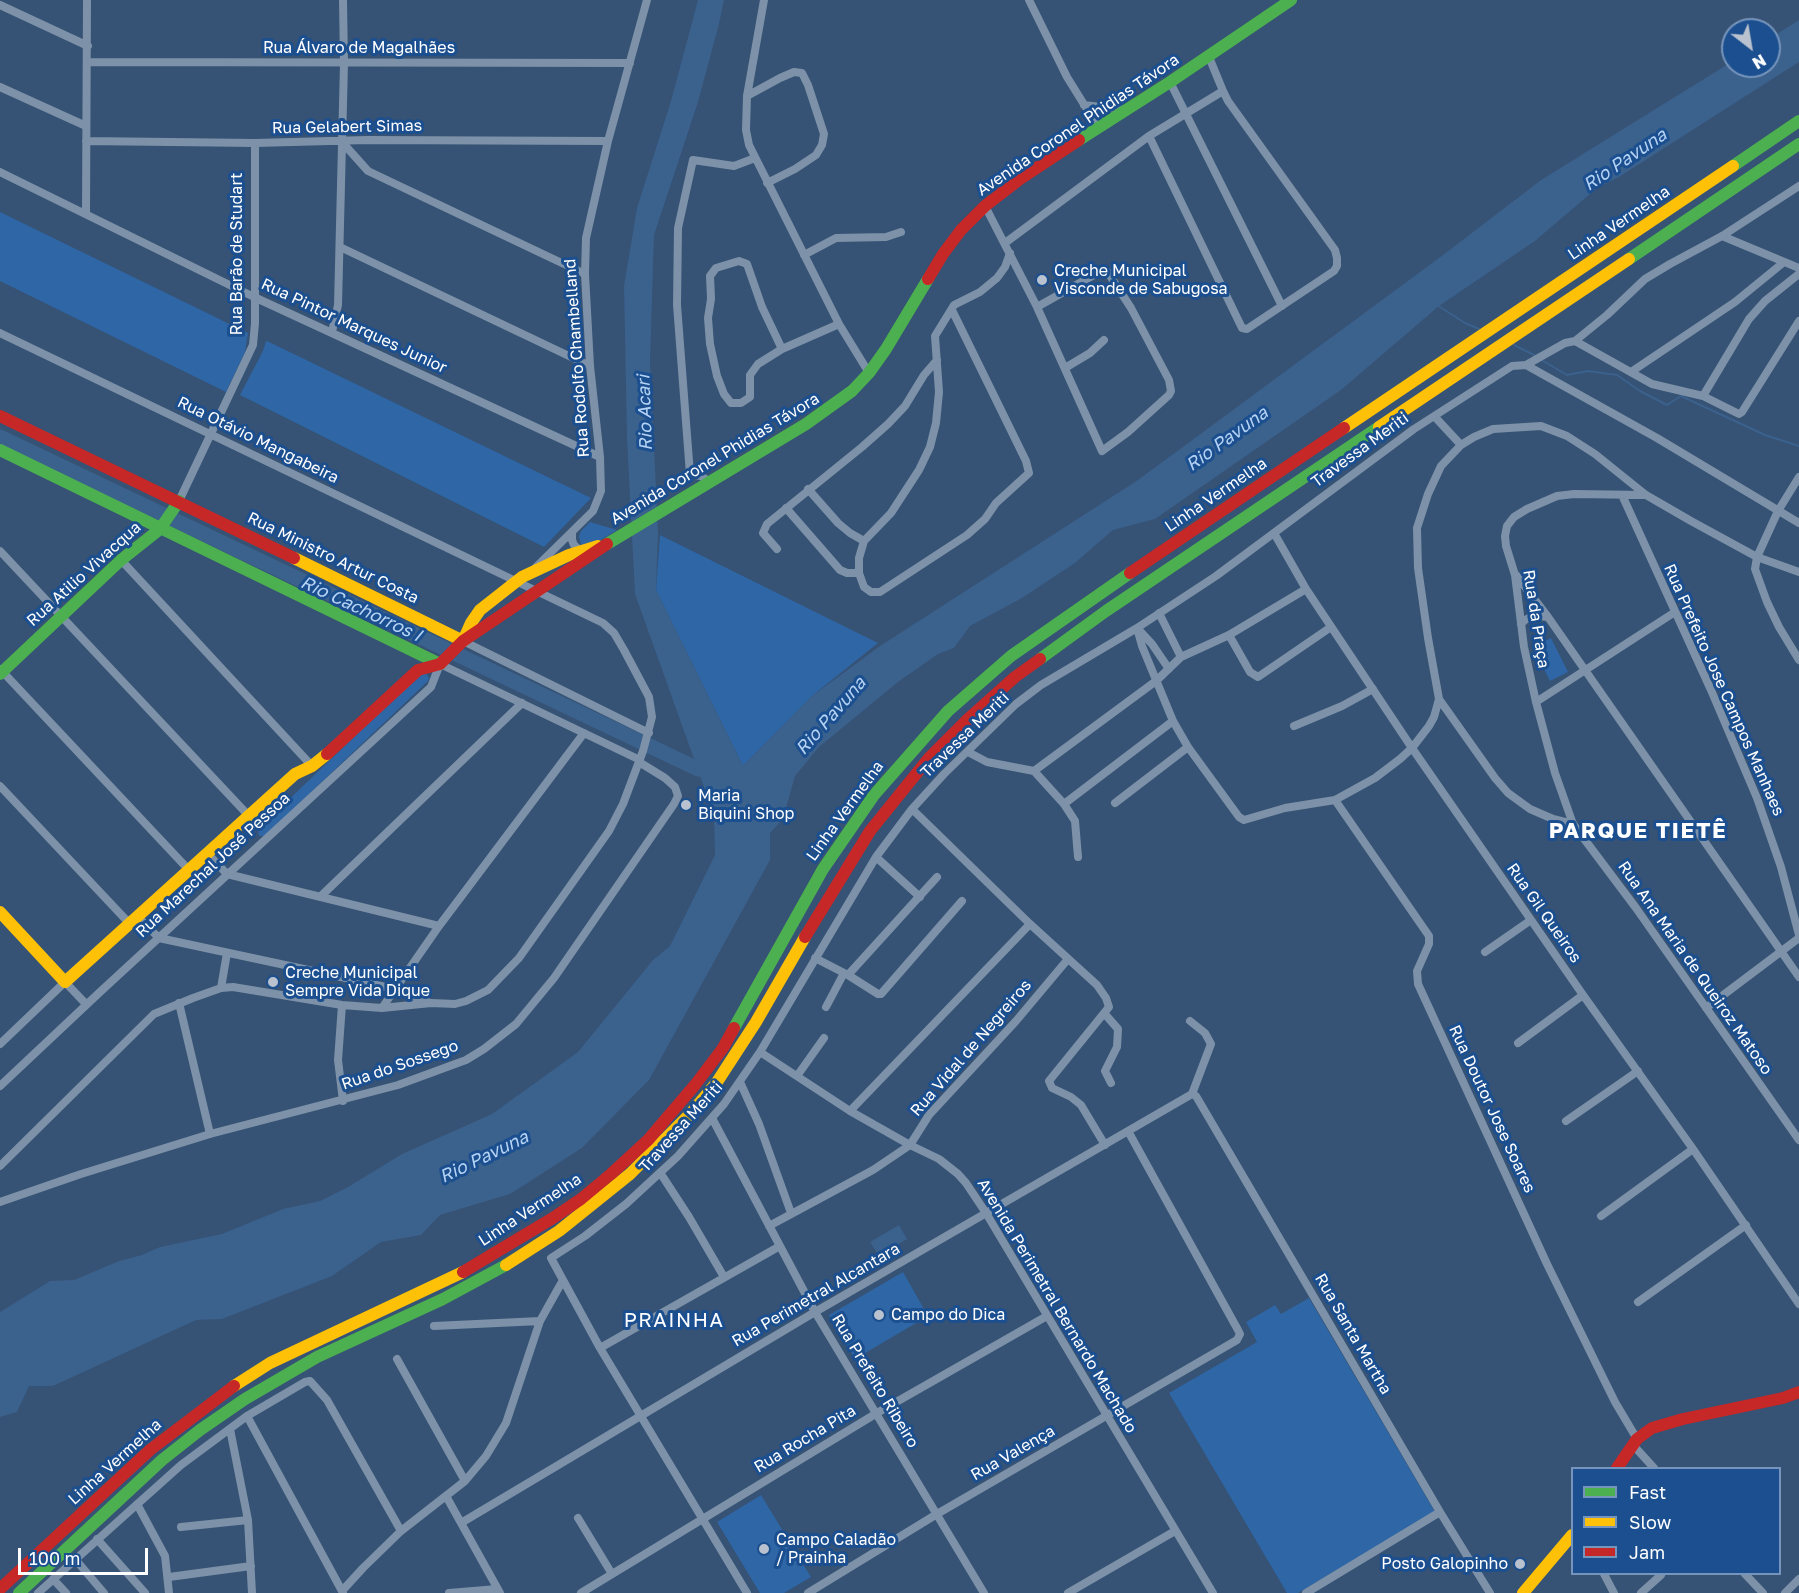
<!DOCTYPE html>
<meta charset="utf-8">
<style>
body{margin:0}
#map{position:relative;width:1799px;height:1593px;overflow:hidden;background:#365274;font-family:"Golos Text",sans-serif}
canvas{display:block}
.legend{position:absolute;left:1571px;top:1467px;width:210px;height:108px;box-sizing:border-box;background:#1b4f8f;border:2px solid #7695bc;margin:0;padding:8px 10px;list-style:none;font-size:18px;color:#fff}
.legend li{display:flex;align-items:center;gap:12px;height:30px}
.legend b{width:30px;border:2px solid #7695bc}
.north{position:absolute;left:1721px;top:18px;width:60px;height:60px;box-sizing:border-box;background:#1b4f8f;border:2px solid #7695bc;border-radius:50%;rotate:149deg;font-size:16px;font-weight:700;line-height:24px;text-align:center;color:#fff}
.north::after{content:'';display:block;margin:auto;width:21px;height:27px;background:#b9c2ce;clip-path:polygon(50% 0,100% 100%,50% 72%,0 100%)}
.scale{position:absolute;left:18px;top:1548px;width:130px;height:27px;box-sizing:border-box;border:3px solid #fff;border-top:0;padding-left:8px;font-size:18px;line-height:21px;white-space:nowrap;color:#fff;-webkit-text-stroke:4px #1b4f8f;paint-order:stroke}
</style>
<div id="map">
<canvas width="1799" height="1593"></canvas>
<ul class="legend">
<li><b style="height:8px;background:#4caf50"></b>Fast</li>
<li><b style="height:8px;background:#ffc107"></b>Slow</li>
<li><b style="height:8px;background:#c62828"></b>Jam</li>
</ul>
<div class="north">N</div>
<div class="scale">100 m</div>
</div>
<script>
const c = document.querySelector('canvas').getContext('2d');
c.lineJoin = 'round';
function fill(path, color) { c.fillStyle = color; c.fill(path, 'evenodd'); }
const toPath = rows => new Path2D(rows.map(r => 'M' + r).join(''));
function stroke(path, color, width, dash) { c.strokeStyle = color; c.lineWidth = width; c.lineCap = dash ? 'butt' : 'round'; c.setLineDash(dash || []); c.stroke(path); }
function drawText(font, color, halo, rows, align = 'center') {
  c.font = font + ' "Golos Text",sans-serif'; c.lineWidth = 6; c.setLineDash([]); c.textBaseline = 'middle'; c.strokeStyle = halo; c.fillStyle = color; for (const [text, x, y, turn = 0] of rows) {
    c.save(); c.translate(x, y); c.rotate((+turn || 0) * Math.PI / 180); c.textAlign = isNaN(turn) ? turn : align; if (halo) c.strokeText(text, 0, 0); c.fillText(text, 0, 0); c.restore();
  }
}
const green = toPath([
 [0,212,248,333,245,352,226,392,0,281],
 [266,341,267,341,591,498,544,547,240,395,263,351],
 [590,522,617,530,592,545,586,547,581,545,579,536,581,531],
 [660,535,878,643,812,696,743,766,656,590],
 [1551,638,1568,672,1550,681,1533,647],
 [426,673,429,678,428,681,265,836,259,836,258,829,420,674],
 [903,1272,928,1316,855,1359,829,1315],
 [1309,1298,1435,1512,1298,1593,1287,1593,1169,1393,1257,1342,1246,1322,1275,1305,1281,1314],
 [761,1495,811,1577,784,1593,760,1593,717,1522]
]);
const water = toPath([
 [698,0,724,0,719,24,698,102,654,235,650,362,658,533,656,590,743,766,812,696,880,646,1138,480,1443,255,1541,180,1733,61,1733,66,1769,66,1769,39,1799,20,1799,62,1619,177,1597,188,1535,241,1439,306,1341,390,1155,519,1113,530,1075,563,1022,598,970,626,954,648,938,654,898,682,819,747,795,776,783,819,770,833,770,860,649,1080,582,1148,510,1194,440,1215,421,1235,381,1242,332,1276,222,1319,196,1320,53,1386,29,1386,17,1412,0,1417,0,1312,50,1281,74,1280,119,1261,142,1255,160,1247,222,1234,283,1209,320,1201,348,1187,402,1154,492,1114,578,1052,653,960,670,946,715,855,714,815,635,594,627,439,624,286,637,208,671,101],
 [899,1225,907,1239,879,1256,870,1242]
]);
const stream = toPath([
 [1437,305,1465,323,1479,329],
 [1514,345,1536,356],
 [1540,359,1567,375,1588,371,1617,375,1640,391,1667,405,1681,396,1765,435,1799,446]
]);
const river = toPath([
 [0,437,698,769,716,773]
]);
const street = toPath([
 [764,0,747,96,746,130,749,145,839,324,869,373],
 [1029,0,1067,77,1098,127],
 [0,5,88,46],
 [88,62,630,63],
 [1170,82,1282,306],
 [0,87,86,126],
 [747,96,780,78,794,72,802,73,808,85,824,134,822,145,816,155,795,169,767,183],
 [1084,105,1125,110],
 [1149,136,1242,328,1247,329,1334,271,1337,266,1337,258,1335,250,1228,101,1223,91,1209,57],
 [86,141,255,143,367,140,608,141],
 [342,142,368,171,585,274],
 [0,172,254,297,600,457],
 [985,206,1037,307,1102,451,1128,432,1169,395,1171,391,1169,380,1131,308,1107,271,1101,271,1037,307],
 [86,213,87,0],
 [1722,236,1799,268],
 [1005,243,1149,136,1223,91],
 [340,247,590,366],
 [804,255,836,238,886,237,901,232],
 [952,310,1026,461,1029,473,996,503,985,519,967,535,880,592,871,592,864,587,859,573,859,558,864,541,891,513,919,470,930,447,936,423,939,392,935,336,954,305,980,292,997,278,1005,267,1010,253],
 [332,332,338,305,344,64,343,0],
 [0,333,603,623,614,633,624,650,649,697,652,717,643,751,623,804,609,831,519,958,488,990,466,1001,455,1004,431,1003,382,1008,342,1005,233,987,221,988,193,998,154,1014,0,1166],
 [1575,341,1652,384,1703,396,1739,414,1742,412,1799,321],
 [782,349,762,307,747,264,739,261,716,268,710,276,711,299,708,318,710,344,717,376,724,394,731,403,741,403,750,397,750,375,758,364,782,349,839,324],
 [1526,365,1565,343,1575,341,1607,315,1645,279,1670,264,1722,236,1799,186],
 [1065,368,1090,353,1104,340],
 [1631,372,1735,302,1784,262],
 [1703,396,1749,319,1765,301,1799,274],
 [1435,417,1461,445],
 [1799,477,1778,511,1757,557,1755,569,1767,602,1779,627,1799,660],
 [710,482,701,476,690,474,677,305,678,228,693,160,734,166,755,158],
 [808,489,838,523,850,533,864,541],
 [1622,495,1711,690,1757,798,1781,867,1799,935],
 [1646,495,1574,494,1557,496,1527,509,1514,517,1507,526,1505,536,1506,546,1515,575,1524,647,1536,702,1555,773,1573,824,1636,908,1799,1140],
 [179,501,253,345,255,323,255,143],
 [786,508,840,570,847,573,859,573],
 [572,532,572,540,574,545,583,553],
 [1274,533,1306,589,1412,748,1583,995,1693,1149,1799,1304],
 [777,549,763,533,767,524,862,447,888,424,905,406,924,375,937,360],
 [0,551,248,815],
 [121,560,312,766],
 [535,568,593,511,601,491,600,457,590,366,585,274,586,238,608,141,647,0],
 [1516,575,1548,617,1799,977],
 [1159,613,1181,657],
 [1521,624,1525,620,1535,615,1547,617],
 [1137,628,1142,646,1173,721,1188,747,1239,817,1244,820,1285,808,1335,800,1375,778,1400,759,1412,748,1429,726,1434,717,1439,699],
 [1138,629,1152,644,1169,669],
 [1229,635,1250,672,1258,677,1331,627],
 [463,641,649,733],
 [0,669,188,869],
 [1536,702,1675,612],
 [1294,726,1342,706,1373,689],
 [968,752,987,762,1034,771,1156,681,1181,657,1229,635,1306,589],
 [1034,771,1064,804,1075,821,1078,857],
 [0,786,129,923],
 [1335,800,1429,936,1429,944,1417,971,1418,984,1547,1264,1615,1402,1637,1439],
 [1115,803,1188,747],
 [1064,804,1173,721],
 [912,809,1030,924,1097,985,1106,998,1109,1007,1049,1081,1052,1088,1071,1097,1081,1105,1105,1145],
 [1573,824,1553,819,1530,809,1508,793,1495,778,1439,699,1428,638,1418,568,1417,528,1428,494,1441,466,1461,445,1474,437,1493,429,1541,426,1567,436,1595,454,1646,495,1691,521,1757,557,1799,572],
 [207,853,227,874,439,926],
 [876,857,920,897],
 [321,896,522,703],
 [137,916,159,938,341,977,394,989,428,1002],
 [1485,952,1531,920],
 [815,958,848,975,878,994,881,994,962,901],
 [848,975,937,877],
 [221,988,227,953],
 [179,1003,210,1134],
 [342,1005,338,1060,343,1101],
 [826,1007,844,973],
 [382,1008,439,926,584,733],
 [1706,1008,1799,938],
 [1104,1013,1118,1029,1117,1047,1105,1071,1111,1083],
 [1190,1021,1205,1033,1211,1044,1192,1094],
 [1518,1043,1583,995],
 [0,1044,65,982,86,1004],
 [760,1052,850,1111,910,1145,939,1159,958,1174,966,1183,986,1213,1213,1593],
 [797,1076,824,1038],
 [740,1082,759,1124,791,1213],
 [0,1086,100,992,431,687,440,664,640,760],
 [850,1111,1030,924],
 [712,1118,815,1312,984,1593],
 [1566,1121,1638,1071],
 [661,1174,689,1217,724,1277],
 [0,1202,81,1174,210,1134,398,1085,466,1060,484,1049,516,1024,554,978,674,804,678,796,675,787,665,778,639,762],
 [1601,1216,1693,1149],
 [769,1226,873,1170,910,1145,929,1115,1016,1021,1068,959],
 [1638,1302,1746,1225],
 [434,1326,540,1321],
 [600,1348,780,1246],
 [397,1359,465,1481],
 [247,1416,342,1591],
 [230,1429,248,1520,252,1593],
 [1633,1445,1654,1468],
 [446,1496,500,1593],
 [137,1504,165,1556,169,1593],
 [578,1518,612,1574],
 [461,1523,815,1312,1192,1094,1196,1096,1440,1512,1490,1593],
 [181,1527,248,1520],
 [97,1539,145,1593],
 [75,1559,104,1593],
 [1604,1574,1614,1593],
 [1745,1574,1763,1593],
 [169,1577,251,1566],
 [53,1579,66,1593],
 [38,1593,181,1465,247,1416,305,1382,310,1381,327,1400,401,1531],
 [343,1593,342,1591,363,1568,401,1531,465,1481,486,1456,506,1423,540,1321,563,1280],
 [449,1593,497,1589],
 [581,1593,877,1413,1047,1316],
 [747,1593,600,1348,551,1258,585,1236,626,1204,678,1156,724,1104,760,1052,876,857,912,809,944,774,1016,704,1041,685,1137,628,1216,576,1414,429,1512,366,1526,365,1657,438,1799,523],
 [808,1593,937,1514,1237,1340,1240,1334,1238,1330,1128,1131],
 [1068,1593,1175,1531],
 [1306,1593,1440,1512],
 [1641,1593,1661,1575],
 [1785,1593,1799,1579]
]);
const fast = toPath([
 [1079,140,1170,82,1291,0],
 [1733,166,1799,121],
 [1629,259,1799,144],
 [0,450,440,664],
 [607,544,806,424,852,391,869,373,886,349,928,279],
 [1040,659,1106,611,1379,427],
 [0,674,121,560,160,529,179,501],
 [734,1028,823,869,874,795,948,711,1011,656,1130,573],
 [19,1593,162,1460,200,1430,245,1399,317,1357,443,1299,506,1265]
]);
const slow = toPath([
 [1379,427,1629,259],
 [1344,428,1733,166],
 [294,558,463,641],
 [463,641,471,623,480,610,522,577,569,555,598,546],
 [0,912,65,982,295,774,312,766,327,754],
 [506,1265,559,1231,630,1174,691,1113,717,1082,756,1022,805,937],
 [234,1386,270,1363,463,1272],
 [1523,1593,1572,1535]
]);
const jam = toPath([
 [928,279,943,254,961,230,985,206,1020,179,1079,140],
 [0,416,294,558],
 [1130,573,1344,428],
 [327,754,418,670,440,664,463,641,607,544],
 [805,937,870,831,929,758,967,720,1015,677,1040,659],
 [463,1272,553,1218,581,1199,611,1174,648,1140,695,1085,723,1048,734,1028],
 [1617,1468,1637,1439,1652,1428,1683,1419,1783,1398,1799,1392],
 [0,1589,150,1450,234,1386]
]);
const markers = [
 [1042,280,6,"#b9c2ce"],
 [686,805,6,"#b9c2ce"],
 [273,982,6,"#b9c2ce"],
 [879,1315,6,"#b9c2ce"],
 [764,1549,6,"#b9c2ce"],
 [1520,1564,6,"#b9c2ce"]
];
const streetNames = [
 ["Rua Álvaro de Magalhães",359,48],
 ["Avenida Coronel Phidias Távora",1078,125,-34],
 ["Rua Gelabert Simas",347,127,-1],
 ["Linha Vermelha",1619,223,-34],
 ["Rua Barão de Studart",237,254,-90],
 ["Rua Pintor Marques Junior",354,326,25],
 ["Rua Rodolfo Chambelland",577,358,-94],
 ["Rua Otávio Mangabeira",258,440,26],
 ["Travessa Meriti",1360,450,-36],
 ["Avenida Coronel Phidias Távora",715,459,-31],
 ["Linha Vermelha",1216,495,-34],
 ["Rua Ministro Artur Costa",333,558,26],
 ["Rua Atilio Vivacqua",84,574,-42],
 ["Rua da Praça",1536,619,81],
 ["Rua Prefeito Jose Campos Manhaes",1724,690,66],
 ["Travessa Meriti",965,735,-44],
 ["Linha Vermelha",845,811,-54],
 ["Rua Marechal José Pessoa",213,865,-43],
 ["Rua Gil Queiros",1544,913,55],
 ["Rua Ana Maria de Queiroz Matoso",1695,968,55],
 ["Rua Vidal de Negreiros",971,1048,-49],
 ["Rua do Sossego",400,1065,-19],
 ["Rua Doutor Jose Soares",1492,1109,65],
 ["Travessa Meriti",681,1127,-48],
 ["Linha Vermelha",530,1210,-33],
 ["Rua Perimetral Alcantara",816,1295,-30],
 ["Avenida Perimetral Bernardo Machado",1057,1306,59],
 ["Rua Santa Martha",1353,1334,60],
 ["Rua Prefeito Ribeiro",875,1381,59],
 ["Rua Rocha Pita",805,1439,-31],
 ["Rua Valença",1013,1453,-30],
 ["Linha Vermelha",115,1462,-42]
];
const poiNames = [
 ["Creche Municipal",1054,271],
 ["Visconde de Sabugosa",1054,289],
 ["Maria",698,796],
 ["Biquini Shop",698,814],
 ["Creche Municipal",285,973],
 ["Sempre Vida Dique",285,991],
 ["Campo do Dica",891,1315],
 ["Campo Caladão",776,1540],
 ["/ Prainha",776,1558],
 ["Posto Galopinho",1508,1564,"right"]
];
const waterNames = [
 ["Rio Pavuna",1625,160,-34],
 ["Rio Acari",645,413,-92],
 ["Rio Pavuna",1227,439,-36],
 ["Rio Cachorros I",361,609,25],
 ["Rio Pavuna",831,716,-49],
 ["Rio Pavuna",484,1157,-26]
];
const quarterNames = [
 ["PRAINHA",674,1321]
];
const districtNames = [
 ["PARQUE TIETÊ",1638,831]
];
fill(green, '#2f66a5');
fill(water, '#3b618d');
stroke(stream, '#3b618d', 2);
stroke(river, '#3b618d', 15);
stroke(street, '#7d92a8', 8);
stroke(fast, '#4caf50', 12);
stroke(slow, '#ffc107', 12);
stroke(jam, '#c62828', 12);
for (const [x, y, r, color] of markers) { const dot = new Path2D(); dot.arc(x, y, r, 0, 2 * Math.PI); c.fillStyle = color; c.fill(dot); stroke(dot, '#1b4f8f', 2); }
drawText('16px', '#fff', '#1b4f8f', streetNames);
drawText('16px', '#fff', '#1b4f8f', poiNames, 'left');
drawText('italic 18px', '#b5d3f5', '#1b4f8f', waterNames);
c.letterSpacing = '1.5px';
drawText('20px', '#fff', '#1b4f8f', quarterNames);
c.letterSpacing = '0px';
c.letterSpacing = '1.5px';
drawText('bold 22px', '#fff', '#1b4f8f', districtNames);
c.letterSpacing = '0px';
</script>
